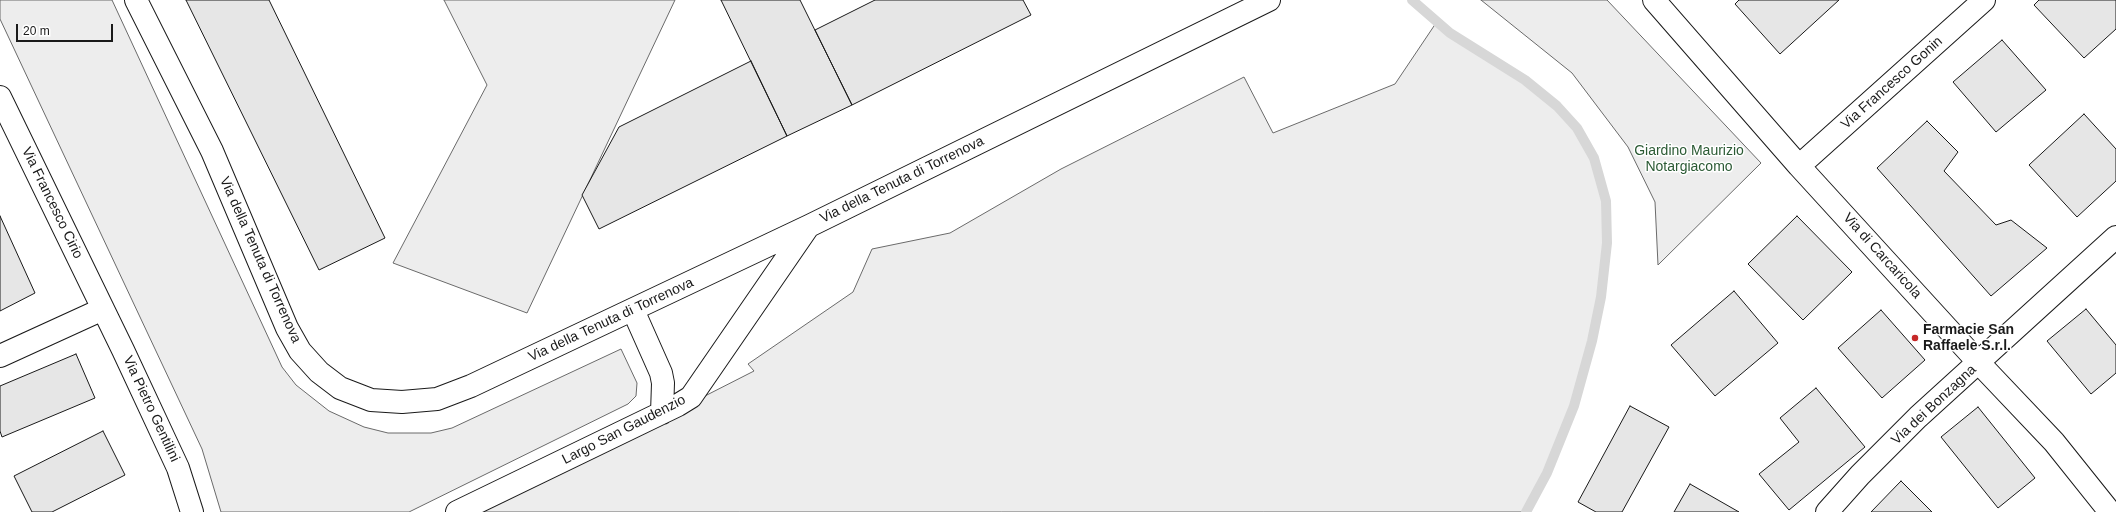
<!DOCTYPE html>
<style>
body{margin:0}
#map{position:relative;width:2116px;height:512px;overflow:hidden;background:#fff;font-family:Helvetica,sans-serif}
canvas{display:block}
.scale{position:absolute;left:16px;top:24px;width:97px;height:18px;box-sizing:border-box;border:2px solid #1a1a1a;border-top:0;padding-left:5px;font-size:12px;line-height:14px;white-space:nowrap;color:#1a1a1a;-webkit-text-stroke:3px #fff;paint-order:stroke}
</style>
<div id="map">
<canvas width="2116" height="512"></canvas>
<div class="scale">20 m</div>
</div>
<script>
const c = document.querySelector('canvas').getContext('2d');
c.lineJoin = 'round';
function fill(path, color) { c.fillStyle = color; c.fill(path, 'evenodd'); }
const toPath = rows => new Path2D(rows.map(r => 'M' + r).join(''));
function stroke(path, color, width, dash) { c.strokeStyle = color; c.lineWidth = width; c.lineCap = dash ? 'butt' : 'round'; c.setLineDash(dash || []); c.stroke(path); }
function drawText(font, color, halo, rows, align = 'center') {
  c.font = font + ' Helvetica,sans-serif'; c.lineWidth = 3; c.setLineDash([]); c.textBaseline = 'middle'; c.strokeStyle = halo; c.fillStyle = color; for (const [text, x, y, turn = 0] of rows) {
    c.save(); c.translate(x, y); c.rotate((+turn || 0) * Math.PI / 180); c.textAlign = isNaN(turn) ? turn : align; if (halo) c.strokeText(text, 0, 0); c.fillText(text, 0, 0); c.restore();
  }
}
const built = toPath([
 [0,0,112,0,282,367,296,385,329,411,364,427,388,433,431,433,452,428,621,349,637,383,636,396,628,404,409,512,221,512,202,449,0,19,0,0],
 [444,0,675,0,527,313,393,263,487,85,444,0],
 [1481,0,1607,0,1761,163,1658,265,1655,202,1628,147,1572,73,1481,0],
 [1436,23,1525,80,1548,98,1567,116,1594,158,1606,201,1607,243,1601,297,1592,341,1574,406,1547,473,1526,512,477,512,754,371,748,364,853,292,872,249,950,233,1061,169,1244,77,1273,133,1395,84,1436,23]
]);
const stream = toPath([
 [1412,0,1450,33,1525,80,1557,106,1577,128,1594,158,1606,201,1607,243,1601,297,1592,341,1574,406,1547,473,1526,512]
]);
const building = toPath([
 [186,0,269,0,385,238,319,270,186,0],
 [721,0,800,0,852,105,787,136,721,0],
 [875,0,1023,0,1031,15,852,105,815,30,875,0],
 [1739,0,1839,0,1780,54,1735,4,1739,0],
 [2039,0,2116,0,2116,29,2084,58,2034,5,2039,0],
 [2002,40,2046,90,1996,132,1953,82,2002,40],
 [751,61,787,136,599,229,582,195,619,127,751,61],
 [2084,114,2116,149,2116,181,2077,217,2029,165,2084,114],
 [1927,121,1958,152,1944,171,1996,225,2011,220,2047,248,1991,296,1877,168,1927,121],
 [0,216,35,293,0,311,0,216],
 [1797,216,1852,272,1803,320,1748,264,1797,216],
 [1734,291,1778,343,1715,396,1671,345,1734,291],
 [2086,309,2116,345,2116,373,2091,394,2047,341,2086,309],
 [1881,310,1925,360,1882,398,1838,348,1881,310],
 [76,354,95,398,2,437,0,431,0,386,76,354],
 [1816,388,1865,447,1789,510,1759,474,1799,442,1780,418,1816,388],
 [1630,406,1669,427,1622,512,1596,512,1578,502,1630,406],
 [1978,407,2035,478,1998,508,1941,437,1978,407],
 [103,431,125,475,52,512,32,512,14,476,103,431],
 [1901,481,1932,512,1871,512,1901,481],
 [1690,484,1739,512,1674,512,1690,484]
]);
const minor = toPath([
 [136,0,212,151,287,328,300,351,319,372,340,388,371,400,402,402,437,399,471,386,809,226,1269,0],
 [1654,0,1799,166,1979,363,2054,442,2110,512],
 [0,97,123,350,178,468,192,512],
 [1799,166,1984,0],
 [633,310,661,373,663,383,662,413],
 [0,356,103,309],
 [457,512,678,405,691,397,808,227],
 [1827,512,1860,475,1918,417,2116,237]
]);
const markers = [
 [1915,338,4,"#c62828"]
];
const streetNames = [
 ["Via Francesco Gonin",1892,83,-42],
 ["Via della Tenuta di Torrenova",902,180,-26],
 ["Via Francesco Cirio",52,203,64],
 ["Via di Carcaricola",1882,256,48],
 ["Via della Tenuta di Torrenova",260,260,66],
 ["Via della Tenuta di Torrenova",611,320,-25],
 ["Via dei Bonzagna",1934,405,-43],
 ["Via Pietro Gentilini",151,409,65],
 ["Largo San Gaudenzio",624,430,-27]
];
const parkNames = [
 ["Giardino Maurizio",1689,151],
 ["Notargiacomo",1689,167]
];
const poiNames = [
 ["Farmacie San",1923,330],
 ["Raffaele S.r.l.",1923,346]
];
fill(built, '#ededed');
stroke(built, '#6a6a6a', 1);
stroke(stream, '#d7d7d7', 10);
fill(building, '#e6e6e6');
stroke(building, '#1a1a1a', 1);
stroke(minor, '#1a1a1a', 24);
stroke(minor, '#fff', 22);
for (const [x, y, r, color] of markers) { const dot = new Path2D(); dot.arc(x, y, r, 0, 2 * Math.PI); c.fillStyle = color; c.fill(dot); stroke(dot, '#fff', 1.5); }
drawText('14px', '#1a1a1a', '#fff', streetNames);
drawText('14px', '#2b5a34', '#fff', parkNames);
drawText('bold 14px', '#1a1a1a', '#fff', poiNames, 'left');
</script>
